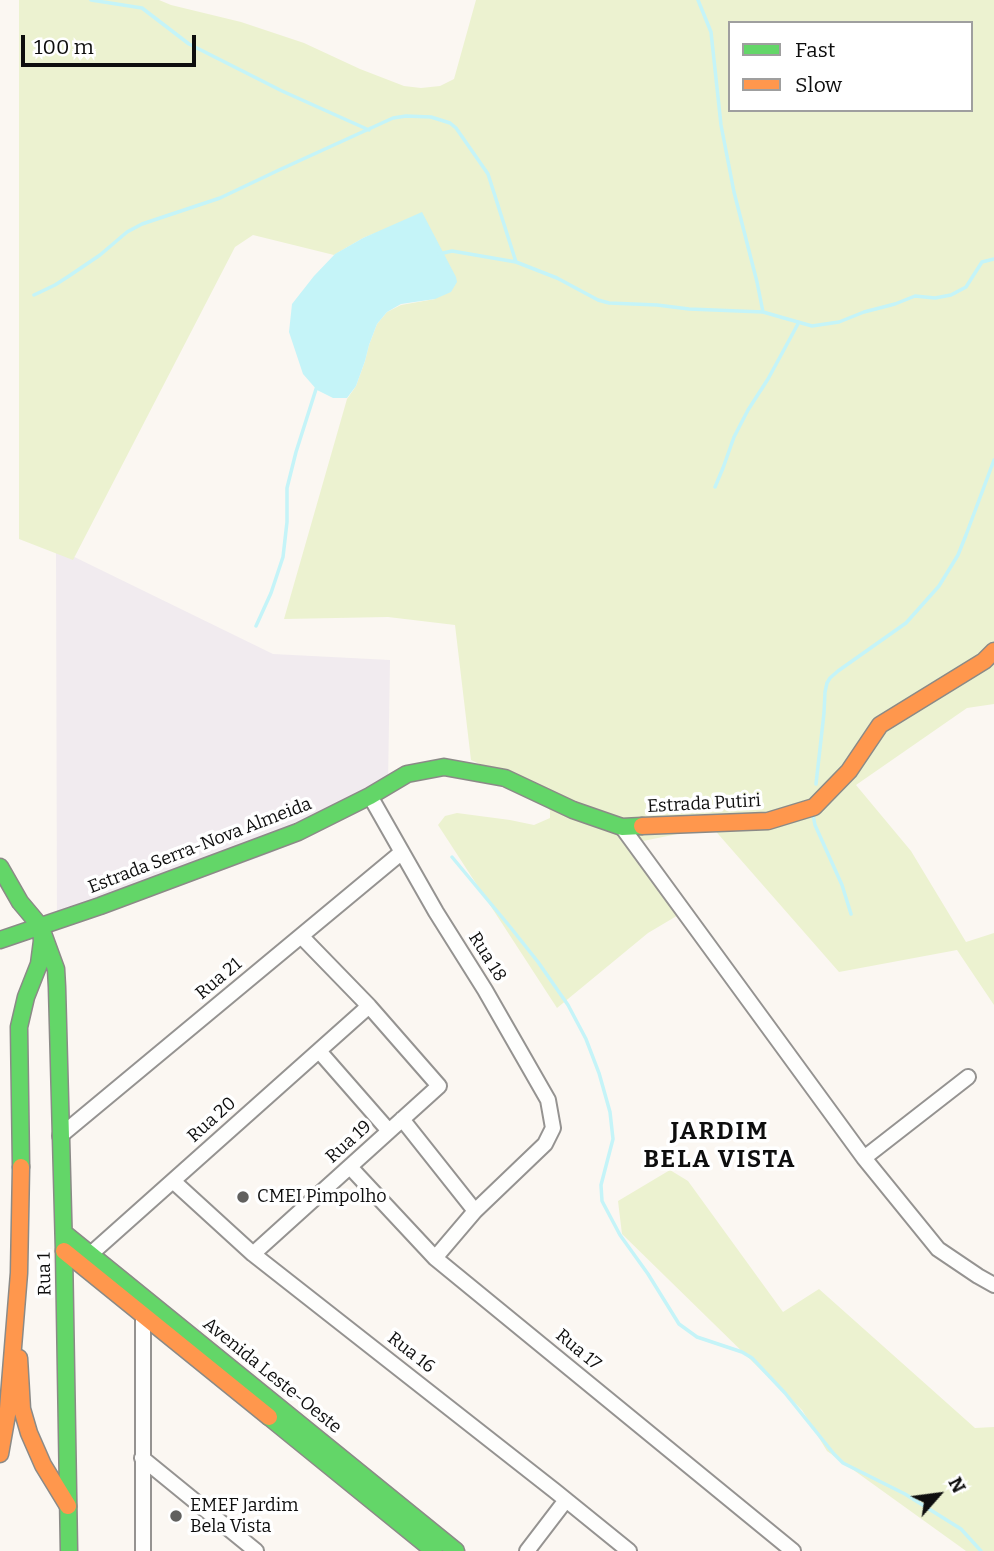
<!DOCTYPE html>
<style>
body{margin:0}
#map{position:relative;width:994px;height:1551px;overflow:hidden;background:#fbf7f2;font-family:Bitter,serif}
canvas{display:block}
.legend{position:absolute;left:728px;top:21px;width:245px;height:91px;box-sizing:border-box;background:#fff;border:2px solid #9f9f9f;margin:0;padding:9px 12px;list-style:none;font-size:21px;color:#0e0e0e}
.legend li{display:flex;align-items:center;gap:14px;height:35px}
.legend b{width:35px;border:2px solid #9f9f9f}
.north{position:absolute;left:903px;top:1460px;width:70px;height:70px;-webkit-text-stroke:5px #fff;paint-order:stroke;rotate:62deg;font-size:19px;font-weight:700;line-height:28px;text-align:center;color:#0e0e0e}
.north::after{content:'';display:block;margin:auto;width:24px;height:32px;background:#0e0e0e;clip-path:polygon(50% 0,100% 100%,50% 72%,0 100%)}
.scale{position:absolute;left:21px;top:35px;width:175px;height:32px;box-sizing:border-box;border:4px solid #0e0e0e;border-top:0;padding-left:9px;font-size:21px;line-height:24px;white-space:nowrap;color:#0e0e0e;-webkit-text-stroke:5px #fff;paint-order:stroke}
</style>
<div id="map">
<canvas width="994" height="1551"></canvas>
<ul class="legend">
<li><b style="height:9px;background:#63d668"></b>Fast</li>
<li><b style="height:9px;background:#ff974d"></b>Slow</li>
</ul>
<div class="north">N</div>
<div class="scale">100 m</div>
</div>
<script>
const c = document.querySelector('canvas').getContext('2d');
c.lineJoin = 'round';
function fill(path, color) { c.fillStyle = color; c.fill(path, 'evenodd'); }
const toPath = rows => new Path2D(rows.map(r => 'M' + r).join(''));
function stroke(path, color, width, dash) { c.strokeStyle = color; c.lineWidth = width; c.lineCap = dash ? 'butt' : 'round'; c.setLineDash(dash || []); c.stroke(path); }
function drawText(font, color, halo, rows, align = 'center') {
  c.font = font + ' Bitter,serif'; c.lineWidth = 7; c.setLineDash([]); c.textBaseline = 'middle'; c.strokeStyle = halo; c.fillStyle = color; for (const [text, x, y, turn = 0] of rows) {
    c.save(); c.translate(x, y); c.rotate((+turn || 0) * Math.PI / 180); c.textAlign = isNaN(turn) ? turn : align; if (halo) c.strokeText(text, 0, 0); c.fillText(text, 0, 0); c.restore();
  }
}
const industrial = toPath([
 [56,548,273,654,390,660,388,784,324,829,271,853,57,930]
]);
const green = toPath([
 [19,0,159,0,171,5,241,22,304,43,360,69,404,86,421,88,440,86,454,79,476,0,994,0,994,704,967,708,856,785,911,851,966,942,994,933,994,1005,957,950,839,972,712,827,643,841,666,892,680,914,648,933,557,1008,438,825,445,816,457,813,510,820,534,825,550,818,550,811,539,792,471,760,455,625,388,617,284,619,347,399,356,386,365,361,369,345,377,324,387,312,401,305,435,299,383,230,363,238,334,255,253,235,235,247,73,560,19,539],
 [730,23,971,23,971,110,730,110],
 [670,1170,688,1181,783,1312,819,1289,975,1428,994,1427,994,1551,966,1551,827,1451,802,1410,622,1234,618,1201]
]);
const water = toPath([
 [422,212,456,277,457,282,451,292,435,299,401,304,387,312,377,324,369,345,365,361,356,386,347,398,333,398,317,390,303,374,289,332,292,304,314,276,335,254,363,238]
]);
const stream = toPath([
 [91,0,142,8,189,44,282,91,369,130],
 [698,0,711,32,721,125,734,192,757,282,763,312],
 [439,254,452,251,516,262,557,278,598,300,609,303,657,305,689,309,763,312,812,326,839,322,864,312,895,304,915,296,935,298,951,295,966,287,982,262,994,259],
 [34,295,55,285,69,276,100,255,127,232,142,224,220,198,279,170,393,118,406,116,431,117,450,123,456,128,488,174,516,262],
 [715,487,723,468,734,437,748,410,768,379,799,322],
 [256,626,271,593,283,557,287,522,287,488,296,452,317,386],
 [816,784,824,713,825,692,827,683,830,678,838,671,906,623,939,586,958,555,966,535,994,460],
 [813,815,815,825,842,885,851,914],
 [452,857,511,928,538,962,568,1005,586,1039,599,1073,610,1112,613,1139,601,1185,602,1201,620,1235,648,1274,679,1324,697,1337,742,1352,752,1358,785,1393,834,1454,843,1463,905,1494,961,1529,981,1551]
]);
const street = toPath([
 [370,796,436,912,485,990,548,1100,553,1128,545,1144,475,1211,435,1258],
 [622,827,864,1158,938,1249,978,1276,994,1285],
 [319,1051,389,1131],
 [402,1119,475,1211],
 [60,1136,402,852],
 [864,1158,968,1077],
 [350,1167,435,1258,793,1551],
 [173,1181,253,1254,555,1491,629,1551],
 [253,1254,439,1086,369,1006,301,936],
 [84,1260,369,1006],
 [142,1458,256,1551],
 [143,1551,143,1315,145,1312],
 [527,1551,566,1500]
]);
const fast = toPath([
 [0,867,20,902,41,927,42,941,39,964,26,997,19,1027,21,1167],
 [41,928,56,969,57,987,64,1251,69,1551],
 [0,940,100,906,298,832,370,796,407,774,444,767,505,778,573,810,622,827,642,826],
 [64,1233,456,1551],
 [269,1417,434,1551]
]);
const slow = toPath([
 [642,826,768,821,814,807,849,771,880,725,984,661,994,651],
 [64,1251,269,1417],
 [19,1358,22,1409,29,1433,43,1465,68,1506],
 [0,1454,8,1409,19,1273,21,1167]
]);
const markers = [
 [243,1197,7,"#61605e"],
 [176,1516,7,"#61605e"]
];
const streetNames = [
 ["Estrada Putiri",704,804,-3],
 ["Estrada Serra-Nova Almeida",200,846,-21],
 ["Rua 18",487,957,58],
 ["Rua 21",219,979,-40],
 ["Rua 20",212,1120,-42],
 ["Rua 19",349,1142,-42],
 ["Rua 1",45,1274,-91],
 ["Rua 17",578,1350,40],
 ["Rua 16",411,1353,38],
 ["Avenida Leste-Oeste",272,1376,39]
];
const poiNames = [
 ["CMEI Pimpolho",257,1197],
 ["EMEF Jardim",190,1506],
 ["Bela Vista",190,1527]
];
const districtNames = [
 ["JARDIM",720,1132],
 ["BELA VISTA",720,1160]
];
fill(industrial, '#f1ebef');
fill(green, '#ecf2d0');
fill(water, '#c5f4f8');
stroke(stream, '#c5f4f8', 3.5);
stroke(street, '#959391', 18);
stroke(fast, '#8b8a87', 19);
stroke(slow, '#8b8a87', 19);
stroke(street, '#fefefd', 14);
stroke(fast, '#63d668', 16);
stroke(slow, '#ff974d', 16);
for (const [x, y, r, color] of markers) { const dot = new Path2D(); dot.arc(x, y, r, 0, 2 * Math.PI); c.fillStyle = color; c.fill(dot); stroke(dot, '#fff', 2.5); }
drawText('18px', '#0e0e0e', '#fff', streetNames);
drawText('18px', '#0e0e0e', '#fff', poiNames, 'left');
c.letterSpacing = '2px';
drawText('bold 24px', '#0e0e0e', '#fff', districtNames);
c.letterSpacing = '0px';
</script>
